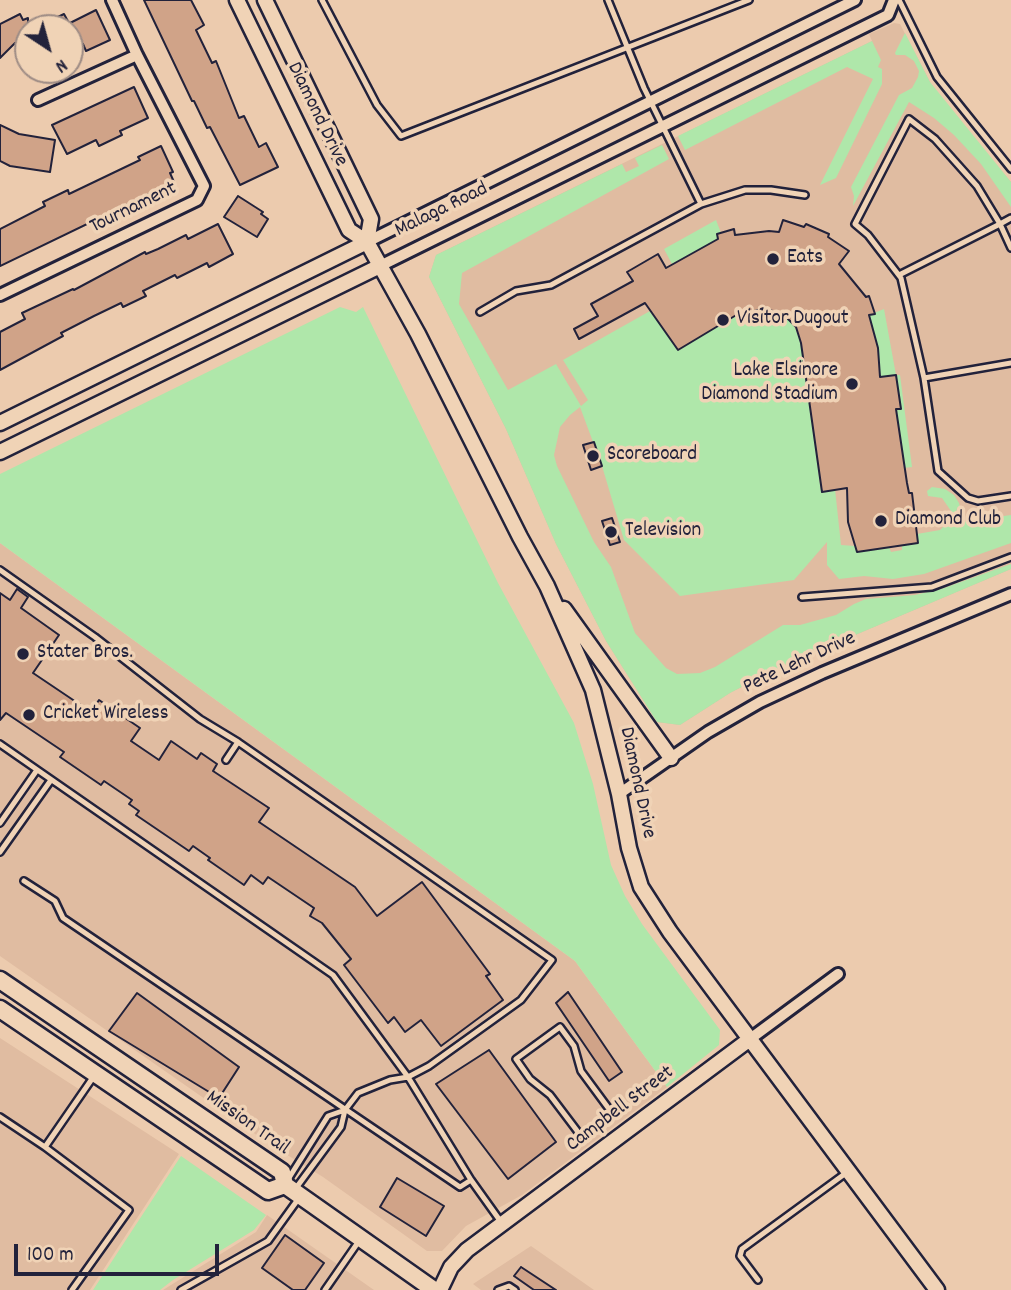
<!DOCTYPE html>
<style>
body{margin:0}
#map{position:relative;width:1011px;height:1290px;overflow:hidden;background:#eccbae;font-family:Dekko,sans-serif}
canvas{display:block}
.north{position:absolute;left:14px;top:14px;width:70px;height:70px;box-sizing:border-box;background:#f0d3b6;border:2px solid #9e8c85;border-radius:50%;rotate:144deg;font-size:19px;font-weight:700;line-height:28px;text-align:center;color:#22223b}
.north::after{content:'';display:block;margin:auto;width:24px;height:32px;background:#22223b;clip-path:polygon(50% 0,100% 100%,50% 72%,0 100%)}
.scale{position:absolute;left:14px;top:1244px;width:205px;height:32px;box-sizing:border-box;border:4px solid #22223b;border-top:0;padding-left:9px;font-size:21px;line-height:24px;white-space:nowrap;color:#22223b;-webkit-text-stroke:5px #f0d3b6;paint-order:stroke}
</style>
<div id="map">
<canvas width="1011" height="1290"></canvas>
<div class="north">N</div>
<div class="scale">100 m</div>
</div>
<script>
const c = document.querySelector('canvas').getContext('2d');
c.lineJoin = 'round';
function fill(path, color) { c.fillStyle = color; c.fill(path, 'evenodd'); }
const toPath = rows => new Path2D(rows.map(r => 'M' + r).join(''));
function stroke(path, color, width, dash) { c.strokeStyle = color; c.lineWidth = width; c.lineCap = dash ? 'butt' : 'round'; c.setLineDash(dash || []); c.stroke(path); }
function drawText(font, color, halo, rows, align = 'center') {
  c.font = font + ' Dekko,sans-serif'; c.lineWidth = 7; c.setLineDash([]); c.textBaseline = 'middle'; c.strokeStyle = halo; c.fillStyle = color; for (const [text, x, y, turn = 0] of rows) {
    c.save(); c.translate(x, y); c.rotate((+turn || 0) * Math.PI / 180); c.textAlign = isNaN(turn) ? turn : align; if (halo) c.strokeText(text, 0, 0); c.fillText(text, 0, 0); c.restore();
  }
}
const built = toPath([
 [894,23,900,24,930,82,945,103,1011,182,1011,569,782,666,730,693,680,725,657,722,606,641,556,544,506,429,429,277,436,255,872,41,869,34],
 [0,543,575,961,667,1087,522,1195,466,1226,442,1251,427,1251,323,1177,271,1145,0,956],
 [0,1038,179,1154,90,1290,0,1290],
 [267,1215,374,1290,163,1290,256,1232],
 [531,1246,594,1290,481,1290,473,1284]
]);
const green = toPath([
 [905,33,930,82,1011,182,1011,207,981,164,954,135,934,118,909,102,853,206,854,196,851,187,899,95,912,88,918,77,919,71,914,61,905,55,896,55,895,53],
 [872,41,881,60,878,67,882,69,882,84,836,178,820,185,873,79,847,67,685,150,678,136],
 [662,145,669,159,462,273,459,304,508,390,556,364,581,406,588,400,563,360,650,311,653,316,656,315,678,350,743,311,745,315,759,308,775,310,784,315,793,323,801,343,821,491,835,489,841,545,855,546,857,552,889,547,891,552,902,550,902,545,917,534,940,530,949,521,951,511,942,498,928,496,927,491,932,487,945,489,954,495,959,503,960,507,957,508,954,527,961,527,962,522,1011,515,1011,543,924,574,893,579,864,576,839,579,827,565,827,542,794,580,680,596,624,540,602,466,580,407,570,415,560,427,554,455,557,466,594,542,611,567,635,633,666,668,677,674,700,673,715,667,783,625,800,625,836,615,854,604,866,599,915,595,944,588,1011,564,1011,569,782,666,730,693,680,725,657,722,606,641,556,544,506,429,429,277,436,255,622,164,626,172,639,166,635,158],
 [716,220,721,233,717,234,718,239,672,264,664,249],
 [340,307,356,312,363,307,498,583,574,723,593,784,611,865,625,896,642,924,720,1030,719,1045,667,1087,575,961,0,543,0,474],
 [884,309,896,375,900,375,912,467,904,468,896,409,901,408,896,376,880,377,878,348,869,315],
 [181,1156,266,1215,254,1230,173,1280,160,1290,93,1290]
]);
const building = toPath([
 [144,0,191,0,204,25,196,30,212,63,216,61,239,118,244,116,259,147,266,143,278,167,240,185,210,127,207,128,194,101,192,101,144,0],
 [96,10,110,40,86,51,83,44,70,50,70,28,35,28,64,14,70,25,70,23,96,10],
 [20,14,23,20,28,18,28,50,20,54,15,43,0,58,0,24,20,14],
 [134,87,148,118,120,131,122,135,99,146,96,140,67,154,52,125,134,87],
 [0,125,19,134,55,140,50,172,10,166,0,161,0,125],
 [161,146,173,172,170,173,174,182,0,266,0,229,45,206,43,202,68,190,69,194,140,160,138,157,161,146],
 [238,196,263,212,261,214,268,219,257,237,224,217,238,196],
 [783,220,804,227,806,224,829,234,828,237,849,251,839,264,866,297,869,296,875,314,869,315,878,348,880,377,896,375,901,409,896,409,907,483,909,493,912,493,918,543,857,552,848,522,847,488,822,492,801,343,796,327,784,315,764,308,745,314,743,311,678,350,645,303,579,339,574,329,598,316,591,304,633,281,627,272,658,254,666,268,718,239,717,234,734,229,735,235,769,231,779,232,783,220],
 [218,224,233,254,209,267,207,263,177,278,175,275,143,291,146,296,123,307,121,303,94,316,61,333,63,336,0,370,0,332,25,319,22,313,73,289,74,290,145,252,146,254,158,249,186,235,188,239,218,224],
 [594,442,602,466,591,470,583,445,594,442],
 [612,518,620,542,610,545,602,521,612,518],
 [17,589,28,597,21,608,59,635,33,673,91,712,99,700,140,728,131,741,159,760,171,741,197,759,201,753,217,764,213,771,269,808,259,822,355,887,377,916,422,882,490,974,486,976,503,1000,441,1046,421,1020,405,1032,394,1017,388,1023,344,965,351,959,322,923,310,916,314,908,268,877,263,884,251,875,244,885,208,860,210,858,193,846,189,851,136,815,139,811,129,804,132,800,104,781,101,785,60,757,64,752,6,713,0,720,0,593,10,600,17,589],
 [568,992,622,1072,609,1081,556,1003,568,992],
 [137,993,239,1067,219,1098,109,1031,137,993],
 [489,1050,556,1142,508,1179,436,1084,489,1050],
 [397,1178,444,1206,426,1236,380,1207,397,1178],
 [285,1235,324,1263,305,1290,293,1290,262,1268,285,1235],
 [521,1267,556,1290,534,1290,514,1276,521,1267]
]);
const service = toPath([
 [322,0,377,105,401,136,749,0],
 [608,0,644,88,701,204,745,190,771,190,805,195],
 [899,0,937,77,1011,169],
 [1011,218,1000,224,1011,248],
 [899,275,1000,224,977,186,935,139,909,119,855,224,868,235,901,278,924,378,1011,363],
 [480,312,516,291,551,285,701,204],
 [924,378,938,471,968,498,978,501,1011,496],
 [0,570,95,637,200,719,238,742,552,960,521,1000,429,1066,408,1077,471,1180,501,1222],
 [802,597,932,587,1011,557],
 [0,744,333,975,408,1077,390,1080,358,1093,345,1110,341,1127,296,1188],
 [226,760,238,742],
 [0,823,37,770],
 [0,852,51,780],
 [24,881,55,901,63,918,460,1187,471,1180],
 [0,1117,45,1147],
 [581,1136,550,1095,530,1079,516,1059,560,1027,574,1046,581,1071,612,1113],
 [287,1181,328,1116,345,1110],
 [758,1280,740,1256,742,1249,846,1173],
 [72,1290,129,1210,45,1147,94,1076],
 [181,1290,268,1241,299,1198],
 [325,1290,359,1241],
 [498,1290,509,1286,515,1290]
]);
const minor = toPath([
 [38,100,137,55],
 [367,242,855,0],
 [380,266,888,15,894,0],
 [0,295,197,200,204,186,137,55,112,0],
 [619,794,708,732,760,702,822,673,1011,594],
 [750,1039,838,974]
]);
const tertiary = toPath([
 [237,0,349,230,367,242,418,334,520,537,547,586,593,690,619,794,629,848,641,887,670,932,937,1290],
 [265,0,371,219,367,242],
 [0,423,367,242],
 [0,452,380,266],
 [564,609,671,758],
 [440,1290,451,1267,467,1250,750,1039]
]);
const secondary = toPath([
 [0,980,282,1172,285,1185],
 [0,1009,268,1191,285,1185],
 [285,1185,434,1290]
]);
const markers = [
 [773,259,7,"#22223b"],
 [723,320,7,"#22223b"],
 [852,384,7,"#22223b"],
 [593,456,7,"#22223b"],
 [881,521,7,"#22223b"],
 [611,532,7,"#22223b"],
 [23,654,7,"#22223b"],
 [29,715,7,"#22223b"]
];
const streetNames = [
 ["Diamond Drive",316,115,64],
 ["Tournament",134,209,-26],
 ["Malaga Road",442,211,-26],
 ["Pete Lehr Drive",800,664,-25],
 ["Diamond Drive",636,783,78],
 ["Campbell Street",621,1110,-37],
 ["Mission Trail",247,1124,35]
];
const poiNames = [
 ["Eats",787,259],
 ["Visitor Dugout",737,320],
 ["Lake Elsinore",838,372,"right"],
 ["Diamond Stadium",838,396,"right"],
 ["Scoreboard",607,456],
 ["Diamond Club",895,521],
 ["Television",625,532],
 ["Stater Bros.",37,654],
 ["Cricket Wireless",43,715]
];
fill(built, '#e0bca1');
fill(green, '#afe7aa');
fill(building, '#d0a388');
stroke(building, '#22223b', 2);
stroke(service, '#22223b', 10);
stroke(minor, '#22223b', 16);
stroke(tertiary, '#22223b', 19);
stroke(secondary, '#22223b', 21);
stroke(service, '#f0d3b6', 5);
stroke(minor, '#f0d3b6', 10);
stroke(tertiary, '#f0d3b6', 14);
stroke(secondary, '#f0d3b6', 16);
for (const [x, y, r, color] of markers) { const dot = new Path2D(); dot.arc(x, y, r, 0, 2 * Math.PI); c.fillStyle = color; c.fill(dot); stroke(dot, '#f0d3b6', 2.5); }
drawText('21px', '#22223b', '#f0d3b6', streetNames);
drawText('21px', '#22223b', '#f0d3b6', poiNames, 'left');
</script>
